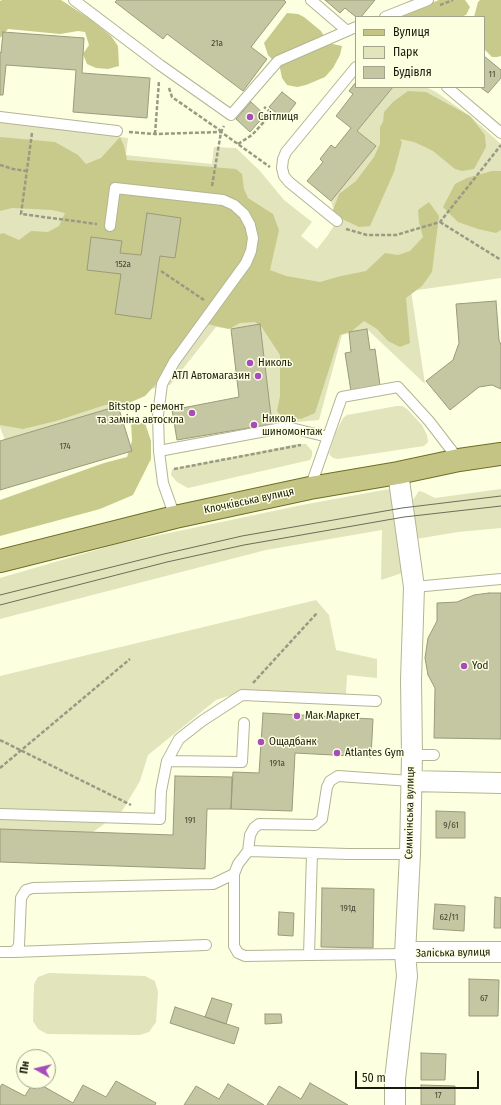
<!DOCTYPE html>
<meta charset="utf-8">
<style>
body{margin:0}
#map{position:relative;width:501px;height:1105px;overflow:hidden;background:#fdffe1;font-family:"Fira Sans Condensed",sans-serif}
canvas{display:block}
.legend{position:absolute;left:355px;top:16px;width:130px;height:72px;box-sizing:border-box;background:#fdffe1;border:1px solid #a2a38c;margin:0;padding:5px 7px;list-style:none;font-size:12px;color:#191a0c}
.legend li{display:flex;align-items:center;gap:8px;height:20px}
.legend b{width:20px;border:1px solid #a2a38c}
.north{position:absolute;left:16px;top:1049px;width:40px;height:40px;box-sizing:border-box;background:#fdffe1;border:1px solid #a2a38c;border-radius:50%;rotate:278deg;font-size:11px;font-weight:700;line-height:16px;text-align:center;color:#191a0c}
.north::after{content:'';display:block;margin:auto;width:14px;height:18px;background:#a64dba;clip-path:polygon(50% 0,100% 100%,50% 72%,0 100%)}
.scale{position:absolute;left:355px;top:1071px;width:124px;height:18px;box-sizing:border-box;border:2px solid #191a0c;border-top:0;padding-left:5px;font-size:12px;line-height:14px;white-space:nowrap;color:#191a0c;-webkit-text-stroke:3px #fdffe1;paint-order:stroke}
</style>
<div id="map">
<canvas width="501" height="1105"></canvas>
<ul class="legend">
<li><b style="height:5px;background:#c4c485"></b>Вулиця</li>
<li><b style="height:11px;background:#e2e4bc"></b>Парк</li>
<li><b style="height:11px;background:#c5c7a3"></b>Будівля</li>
</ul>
<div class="north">Пн</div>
<div class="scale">50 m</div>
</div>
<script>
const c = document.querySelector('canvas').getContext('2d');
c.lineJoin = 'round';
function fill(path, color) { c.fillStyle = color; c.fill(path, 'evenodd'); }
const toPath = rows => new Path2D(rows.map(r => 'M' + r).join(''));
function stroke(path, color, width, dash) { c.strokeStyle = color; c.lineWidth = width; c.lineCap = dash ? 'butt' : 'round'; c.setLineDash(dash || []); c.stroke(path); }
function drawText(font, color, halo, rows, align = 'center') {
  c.font = font + ' "Fira Sans Condensed",sans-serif'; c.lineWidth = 3; c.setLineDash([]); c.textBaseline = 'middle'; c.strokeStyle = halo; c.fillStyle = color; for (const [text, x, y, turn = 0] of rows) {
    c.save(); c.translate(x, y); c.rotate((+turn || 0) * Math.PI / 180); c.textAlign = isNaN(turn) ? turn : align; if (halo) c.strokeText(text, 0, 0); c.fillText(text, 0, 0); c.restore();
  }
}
const green = toPath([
 [393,87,426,87,436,92,470,116,501,144,501,278,411,291,425,384,367,329,342,335,319,420,272,424,260,325,231,329,216,327,170,385,151,389,118,406,5,440,0,427,0,122,128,138,126,155,212,164,214,147,236,148,260,171,284,200,312,222,301,236,317,249,328,235,337,221,331,201,376,146,357,131],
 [397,406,402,406,407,409,422,425,427,435,428,442,424,446,338,459,333,458,329,454,336,432,343,418,347,415],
 [297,444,306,444,312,451,312,456,310,460,188,488,177,482,171,475,172,469],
 [400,487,411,570,381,580,382,530,266,550,0,619,0,578,117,544,302,505],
 [501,489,501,528,458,532,416,539,412,505,413,500,419,491,423,492,435,498],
 [316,600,329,615,336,650,377,659,377,678,347,675,346,694,241,692,216,700,148,755,140,781,122,811,93,832,0,830,0,676],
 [49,973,145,976,155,981,158,992,156,1022,149,1032,140,1035,47,1034,38,1029,33,1021,34,984,38,977]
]);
const forest = toPath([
 [2,0,61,0,90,19,111,36,118,46,119,66,108,69,96,68,87,64,83,54,89,45,85,32,78,31,60,34,8,29,0,38,0,1],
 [439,0,465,0,470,7,466,15,460,17,397,17],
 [480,0,501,0,501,56,497,57,492,57,484,49,484,17,474,17,478,2],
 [287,13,298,14,304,17,321,31,328,43,342,46,340,55,333,68,325,77,306,85,297,87,287,85,282,78,280,68,268,55,264,43],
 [408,91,426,92,470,116,485,135,486,147,474,169,462,171,455,169,433,151,425,147,414,142,400,139,402,142,394,172,370,226,359,227,338,217,333,210,339,194,356,181,374,157,380,144,380,127,383,122,384,112,393,102],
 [0,137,55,142,78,155,86,164,101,158,120,137,124,146,127,160,236,169,242,174,244,189,248,198,273,214,279,230,270,270,286,276,320,282,341,276,366,271,385,253,398,255,410,251,423,237,419,222,418,210,429,202,439,216,432,272,422,286,406,298,410,343,400,347,388,341,377,329,364,321,352,331,340,335,315,413,301,419,282,417,277,411,280,396,280,355,261,326,255,322,240,323,229,329,207,324,199,333,176,368,157,383,145,396,129,403,105,405,56,421,23,429,0,425,0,234,3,233,19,240,31,231,48,232,59,226,65,213,52,210,12,208,0,211],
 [492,171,501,171,501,230,496,233,478,229,458,222,443,207,455,184,467,178],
 [131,422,145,423,151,441,151,459,133,495,100,509,0,536,0,500,104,463,127,457,132,441]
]);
const building = toPath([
 [117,0,284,0,286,2,251,47,267,59,243,91,167,34,163,39,115,2,117,0],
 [325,0,375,0,361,17,356,17,345,8,340,13,325,0],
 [3,32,84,38,82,73,150,78,147,118,73,112,76,70,6,65,3,95,0,95,0,52,1,53,3,32],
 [484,56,501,70,501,78,488,93,480,87,484,87,484,56],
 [356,82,356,87,393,87,357,131,376,146,331,201,307,181,323,162,320,159,331,145,335,148,351,128,336,116,353,94,349,91,356,82],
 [282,92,296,103,284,119,269,107,282,92],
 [251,102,265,115,250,132,236,119,251,102],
 [147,213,181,218,175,258,160,256,151,319,115,314,121,274,87,270,91,237,122,241,120,253,141,255,147,213],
 [496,301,499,340,501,345,501,389,492,385,479,387,450,410,426,381,453,360,459,343,456,304,496,301],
 [260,324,272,424,177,440,172,410,239,397,231,329,260,324],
 [367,329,370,350,375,349,381,393,352,398,345,353,351,352,349,332,367,329],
 [118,406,132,451,0,490,0,441,118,406],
 [489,593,501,593,501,739,434,738,435,688,428,675,425,658,428,638,437,621,437,603,457,602,474,595,489,593],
 [263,713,373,719,371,757,295,753,292,811,231,809,233,772,259,773,263,713],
 [175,776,232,777,231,809,207,809,205,869,0,862,0,829,173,835,175,776],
 [436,811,465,812,465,838,436,838,436,811],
 [322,888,374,889,373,948,321,947,322,888],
 [495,897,501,898,501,928,494,928,495,897],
 [435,904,465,906,464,931,433,929,435,904],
 [279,912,294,913,293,936,278,935,279,912],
 [469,979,499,980,498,1016,469,1016,469,979],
 [212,998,232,1004,226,1024,205,1017,212,998],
 [175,1007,239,1028,234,1044,170,1023,175,1007],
 [265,1014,281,1014,282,1023,265,1024,265,1014],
 [421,1053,446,1054,445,1080,421,1080,421,1053],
 [34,1081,73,1103,83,1085,106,1097,116,1081,156,1103,155,1105,0,1105,0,1087,2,1084,25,1096,34,1081],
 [310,1083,348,1105,267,1105,279,1086,301,1099,310,1083],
 [228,1084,264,1105,184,1105,196,1086,219,1099,228,1084],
 [421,1085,455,1086,455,1105,421,1105,421,1085]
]);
const path = toPath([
 [440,5,453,0],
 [169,88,172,97,221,131],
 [129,132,155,134,221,132,270,167],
 [32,133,21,214,97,224],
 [155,134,159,81],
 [238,144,252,135,272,113,264,107],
 [0,165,13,169,27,171],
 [212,186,221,132,224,126],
 [440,222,501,260],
 [346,229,367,235,396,235,440,222,501,145],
 [161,271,204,300],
 [174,469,301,445],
 [253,683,317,613],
 [0,740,131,805],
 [0,768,130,659]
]);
const lane = toPath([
 [74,0,160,65,231,115,278,61,356,27],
 [311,0,346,30],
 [385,17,428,0],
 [447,87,501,133],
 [0,117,117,131],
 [337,221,289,182,284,176,282,168,283,159,286,152,356,67],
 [110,226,115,188,223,200,234,205,244,214,250,225,253,238,251,251,246,263,174,362,162,384,158,415,159,451,163,483,175,517],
 [159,451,287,427,328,437],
 [310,488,342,397,398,387,429,421,459,460],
 [414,587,501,579],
 [412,755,434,755],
 [167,761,242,762,244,723],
 [0,814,160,819,161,791,167,761,179,739,202,721,242,695,376,701],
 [248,851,348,854,410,854],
 [312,853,309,955,405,954],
 [234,874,234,946,238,953,245,956,309,955],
 [0,952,14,952,19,946,21,898,26,890,33,888,213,884,234,874,238,864,248,851,250,835,254,828,259,824,315,825,322,819,327,787,330,781,338,776,411,781],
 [14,952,206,945]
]);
const street = toPath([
 [411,781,501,783],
 [405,954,417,952,501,952],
 [395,1105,395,1079,407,976,405,954,410,854,412,755,411,680,414,587,398,473]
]);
const primary = toPath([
 [0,561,175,517,310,488,398,473,459,460,501,454]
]);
const tram = toPath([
 [0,595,164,554,242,536,402,508,501,496],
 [0,605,167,562,244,545,404,517,501,506]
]);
const markers = [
 [250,117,4,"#a64dba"],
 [250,363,4,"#a64dba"],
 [258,376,4,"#a64dba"],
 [192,413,4,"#a64dba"],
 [254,425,4,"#a64dba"],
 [464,666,4,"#a64dba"],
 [297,716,4,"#a64dba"],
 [261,742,4,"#a64dba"],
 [337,753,4,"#a64dba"]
];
const numberNames = [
 ["21а",217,43],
 ["11",492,74],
 ["152а",123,264],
 ["174",65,446],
 ["191а",277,763],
 ["191",190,820],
 ["9/61",451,825],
 ["191д",348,908],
 ["62/11",449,917],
 ["67",484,998],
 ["17",438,1095]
];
const poiNames = [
 ["Світлиця",258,117],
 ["Николь",258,363],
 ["АТЛ Автомагазин",250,376,"right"],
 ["Bitstop - ремонт",184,407,"right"],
 ["та заміна автоскла",184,420,"right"],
 ["Николь",262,419],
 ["шиномонтаж",262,432],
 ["Yod",472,666],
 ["Мак Маркет",305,716],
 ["Ощадбанк",269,742],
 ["Atlantes Gym",345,753]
];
const streetNames = [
 ["Клочківська вулиця",249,501,-12],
 ["Семикінська вулиця",410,813,-89],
 ["Заліська вулиця",453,953,-1]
];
fill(green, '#e2e4bc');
fill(forest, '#c8ca8b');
fill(building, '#c5c7a3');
stroke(building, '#9a9b79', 1);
stroke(lane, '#b3b592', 12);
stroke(street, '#b3b592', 22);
stroke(primary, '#6e6f25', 24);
stroke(path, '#999a83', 2.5, [4, 2]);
stroke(lane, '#fff', 10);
stroke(street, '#fff', 20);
stroke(primary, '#c4c485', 22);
stroke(tram, '#6c6e5a', 1);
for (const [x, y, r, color] of markers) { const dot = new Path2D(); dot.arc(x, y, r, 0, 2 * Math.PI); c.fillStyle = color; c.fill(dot); stroke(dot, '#fdffe1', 1.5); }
drawText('9px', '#444532', null, numberNames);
drawText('11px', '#191a0c', '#fdffe1', poiNames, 'left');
drawText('11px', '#191a0c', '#fdffe1', streetNames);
</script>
